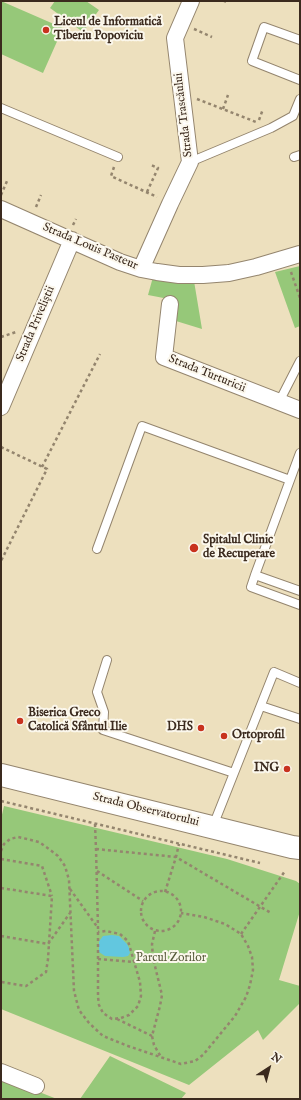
<!DOCTYPE html>
<meta charset="utf-8">
<style>
body{margin:0}
#map{position:relative;width:301px;height:1100px;overflow:hidden;background:#ede0be;font-family:"IM FELL English",serif}
canvas{display:block}
.frame{position:absolute;inset:0;border:2px solid #3b2a1e;pointer-events:none}
.north{position:absolute;left:249px;top:1048px;width:40px;height:40px;-webkit-text-stroke:3px #fbf7ec;paint-order:stroke;rotate:36deg;font-size:11px;font-weight:700;line-height:16px;text-align:center;color:#3b2a1e}
.north::after{content:'';display:block;margin:auto;width:14px;height:18px;background:#3b2a1e;clip-path:polygon(50% 0,100% 100%,50% 72%,0 100%)}
</style>
<div id="map">
<canvas width="301" height="1100"></canvas>
<div class="frame"></div>
<div class="north">N</div>
</div>
<script>
const c = document.querySelector('canvas').getContext('2d');
c.lineJoin = 'round';
function fill(path, color) { c.fillStyle = color; c.fill(path, 'evenodd'); }
const toPath = rows => new Path2D(rows.map(r => 'M' + r).join(''));
function stroke(path, color, width, dash) { c.strokeStyle = color; c.lineWidth = width; c.lineCap = dash ? 'butt' : 'round'; c.setLineDash(dash || []); c.stroke(path); }
function drawText(font, color, halo, rows, align = 'center') {
  c.font = font + ' "IM FELL English",serif'; c.lineWidth = 4; c.setLineDash([]); c.textBaseline = 'middle'; c.strokeStyle = halo; c.fillStyle = color; for (const [text, x, y, turn = 0] of rows) {
    c.save(); c.translate(x, y); c.rotate((+turn || 0) * Math.PI / 180); c.textAlign = isNaN(turn) ? turn : align; if (halo) c.strokeText(text, 0, 0); c.fillText(text, 0, 0); c.restore();
  }
}
const green = toPath([
 [1,1,63,28,43,73,1,54],
 [55,1,86,1,99,10,83,32,50,8],
 [300,266,300,326,295,328,275,272],
 [153,277,194,281,202,329,176,321,174,300,148,295],
 [4,806,227,859,296,881,300,884,300,911,279,980,300,986,300,1003,263,1040,258,1030,189,1085,1,1009,1,819],
 [110,1056,186,1093,181,1099,80,1099],
 [1,1077,57,1099,1,1099]
]);
const water = toPath([
 [112,935,119,936,127,944,129,948,130,953,128,956,123,957,105,956,99,952,99,942,100,940,103,936]
]);
const path = toPath([
 [224,1,226,2],
 [194,29,212,37],
 [197,99,256,122],
 [223,109,228,95],
 [259,120,263,109],
 [114,167,111,176,157,197],
 [147,192,158,168,151,165],
 [1,195,7,181],
 [36,207,41,195],
 [73,225,76,219],
 [291,272,300,298],
 [1,337,16,332],
 [1,447,47,469,1,561],
 [42,467,100,354],
 [1,801,260,863],
 [95,824,96,849,98,928,98,997,99,1005,103,1013,112,1019,121,1018,129,1015,138,1006,141,996,140,982,128,941,120,934,106,931,98,932],
 [96,849,176,857,271,913],
 [1,851,4,844,10,839,18,837,27,839,39,842,49,849,58,856,65,866,69,880,74,991,79,1010,89,1023,103,1036,128,1046,181,1064,195,1061,203,1055,235,1016,246,997,250,985,253,970,252,957,248,946,241,934,225,924,204,917,181,913],
 [1,859,42,866,52,896],
 [97,871,143,901],
 [1,888,52,896,48,959,46,972,26,986,1,982],
 [70,889,98,928],
 '141 911a20 20 0 1 1 40 0a20 20 0 1 1-40 0Z',
 [165,892,176,857,179,844],
 [155,931,152,944,153,958,162,995,160,1006,152,1036,154,1045,161,1057],
 [241,934,285,871],
 [1,936,48,944,70,913],
 [98,959,134,962,153,958],
 [117,1019,152,1036]
]);
const service = toPath([
 [300,40,264,27,252,61,300,80],
 [1,108,118,157],
 [294,157,300,155],
 [190,162,271,128,293,116,300,99],
 [279,402,300,361],
 [290,480,300,453],
 [97,549,142,426,290,480,255,575,300,591],
 [255,575,251,587,300,605],
 [107,660,97,692,104,712,103,730,234,773],
 [261,706,300,719],
 [213,826,274,672,300,683]
]);
const minor = toPath([
 [1,209,120,262,141,269,157,272,179,275,203,275,229,273,256,267,300,254],
 [141,269,170,204,190,162,175,38,191,1],
 [170,304,164,357,300,410],
 [1,407,72,240],
 [1,1072,36,1086]
]);
const secondary = toPath([
 [1,775,292,847,300,848]
]);
const markers = [
 [46,30,4,"#c8321e"],
 [194,548,5,"#c8321e"],
 [20,721,4,"#c8321e"],
 [201,728,4,"#c8321e"],
 [224,736,4,"#c8321e"],
 [287,769,4,"#c8321e"]
];
const poiNames = [
 ["Liceul de Informatică",54,23],
 ["Tiberiu Popoviciu",54,37],
 ["Spitalul Clinic",203,541],
 ["de Recuperare",203,555],
 ["Biserica Greco",28,714],
 ["Catolică Sfântul Ilie",28,728],
 ["DHS",193,728,"right"],
 ["Ortoprofil",232,736],
 ["ING",279,769,"right"]
];
const streetNames = [
 ["Strada Trascăului",184,115,-97],
 ["Strada Louis Pasteur",90,247,23],
 ["Strada Priveliștii",36,324,-67],
 ["Strada Turturicii",207,374,22],
 ["Strada Observatorului",146,810,14]
];
const parkNames = [
 ["Parcul Zorilor",171,959]
];
fill(green, '#96c879');
fill(water, '#62c7df');
stroke(service, '#94856e', 10);
stroke(minor, '#94856e', 18);
stroke(secondary, '#94856e', 24);
stroke(path, '#94856e', 2.5, [3, 3]);
stroke(service, '#fff', 8);
stroke(minor, '#fff', 16);
stroke(secondary, '#fff', 22);
for (const [x, y, r, color] of markers) { const dot = new Path2D(); dot.arc(x, y, r, 0, 2 * Math.PI); c.fillStyle = color; c.fill(dot); stroke(dot, '#fbf7ec', 1.5); }
drawText('bold 12px', '#3b2a1e', '#fbf7ec', poiNames, 'left');
drawText('12px', '#3b2a1e', '#fbf7ec', streetNames);
drawText('12px', '#565939', '#fbf7ec', parkNames);
</script>
